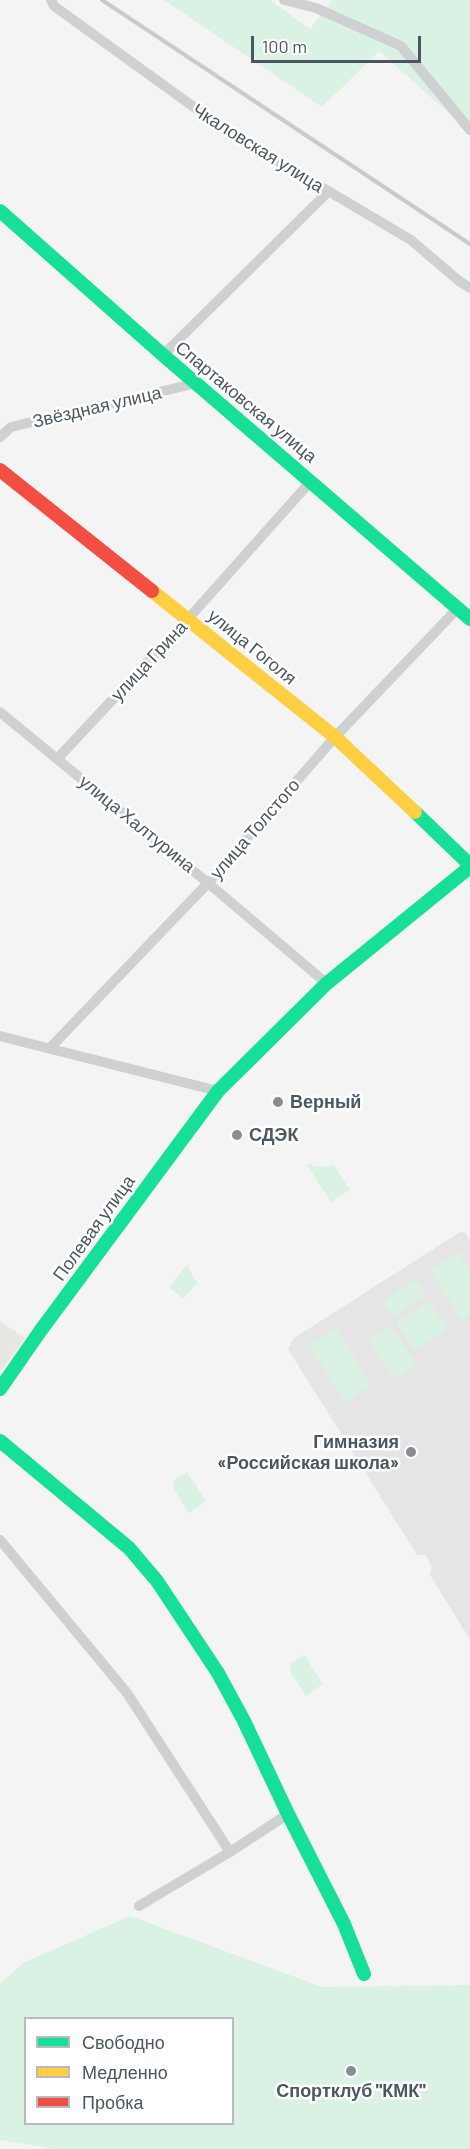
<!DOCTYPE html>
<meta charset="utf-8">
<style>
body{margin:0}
#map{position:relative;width:470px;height:2149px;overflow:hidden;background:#f4f4f4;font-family:Barlow,sans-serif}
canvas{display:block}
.legend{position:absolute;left:24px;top:2017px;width:210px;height:108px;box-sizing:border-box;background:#fff;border:2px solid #b7bbc0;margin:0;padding:8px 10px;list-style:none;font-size:18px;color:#4a5661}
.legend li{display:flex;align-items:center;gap:12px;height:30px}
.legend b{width:30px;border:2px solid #b7bbc0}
.scale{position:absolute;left:251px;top:36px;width:170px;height:27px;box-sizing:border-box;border:3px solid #4a5661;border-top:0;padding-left:8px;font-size:18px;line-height:21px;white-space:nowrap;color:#4a5661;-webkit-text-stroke:4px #fff;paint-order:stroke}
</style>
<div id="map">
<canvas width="470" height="2149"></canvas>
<ul class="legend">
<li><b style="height:8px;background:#16e098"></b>Свободно</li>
<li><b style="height:8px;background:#ffcf43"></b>Медленно</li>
<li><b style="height:8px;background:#f24e42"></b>Пробка</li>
</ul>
<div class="scale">100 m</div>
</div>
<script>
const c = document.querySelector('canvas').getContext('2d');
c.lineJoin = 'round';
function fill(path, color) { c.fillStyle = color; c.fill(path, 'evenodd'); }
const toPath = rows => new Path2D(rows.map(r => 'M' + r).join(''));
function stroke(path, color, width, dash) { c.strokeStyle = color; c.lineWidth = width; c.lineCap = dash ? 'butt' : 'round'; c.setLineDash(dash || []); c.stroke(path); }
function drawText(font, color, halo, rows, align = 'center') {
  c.font = font + ' Barlow,sans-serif'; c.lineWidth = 5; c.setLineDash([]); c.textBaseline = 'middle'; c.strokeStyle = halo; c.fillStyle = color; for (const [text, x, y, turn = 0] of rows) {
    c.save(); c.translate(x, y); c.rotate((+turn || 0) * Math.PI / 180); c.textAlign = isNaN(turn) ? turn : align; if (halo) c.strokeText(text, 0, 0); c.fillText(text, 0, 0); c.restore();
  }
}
const commercial = toPath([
 [0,1321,25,1338,0,1372]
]);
const education = toPath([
 [460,1232,466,1233,470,1241,470,1640,430,1575,432,1566,425,1555,417,1555,288,1349,294,1338]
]);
const green = toPath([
 [164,0,270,0,310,29,332,0,470,0,470,132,379,51,322,107],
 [310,1163,314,1166,324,1167,334,1165,350,1190,331,1202,307,1165],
 [458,1252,470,1271,470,1315,462,1320,430,1270],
 [187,1265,197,1283,183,1299,169,1287],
 [416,1279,426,1294,393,1316,383,1301],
 [429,1301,447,1329,415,1350,396,1323],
 [391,1326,416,1364,394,1379,369,1340],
 [336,1328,372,1385,345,1402,309,1345],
 [187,1472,206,1501,189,1513,173,1488,173,1483,176,1479],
 [304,1655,323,1684,306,1696,290,1671,290,1666,292,1662],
 [130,1916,322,1987,470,1985,470,2149,56,2149,0,2140,0,1984,23,1963],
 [26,2018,232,2018,232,2124,26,2124]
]);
const street = toPath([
 [51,0,54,6,227,131,411,240,459,281,470,288],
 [284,0,316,8,401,46,470,130],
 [163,355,328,192],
 [0,437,11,427,197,383],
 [0,712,208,883,325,982,326,984],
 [57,759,188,619,311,481],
 [0,1036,218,1091],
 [50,1048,208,883,335,737,458,608],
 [0,1540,127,1693,230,1852],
 [139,1906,230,1852,288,1814]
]);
const fast = toPath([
 [0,211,163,355,470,619],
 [415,812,470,865],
 [0,1389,41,1330,218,1091,326,984,470,867],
 [0,1441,129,1548,157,1581,218,1673,244,1721,288,1814,344,1924,364,1974]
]);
const slow = toPath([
 [152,591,335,737,415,812]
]);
const jam = toPath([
 [0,470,152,591]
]);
const rail = toPath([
 [102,0,470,244]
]);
const markers = [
 [278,1102,6,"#868d94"],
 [237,1135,6,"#868d94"],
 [411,1452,6,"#868d94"],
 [351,2071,6,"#868d94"]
];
const streetNames = [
 ["Чкаловская улица",258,148,32],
 ["Спартаковская улица",246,402,40],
 ["Звёздная улица",97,407,-13],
 ["улица Гоголя",252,647,39],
 ["улица Грина",149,661,-47],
 ["улица Халтурина",137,824,39],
 ["улица Толстого",255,829,-49],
 ["Полевая улица",94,1228,-54]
];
const poiNames = [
 ["Верный",290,1102],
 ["СДЭК",249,1135],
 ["Гимназия",399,1442,"right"],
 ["«Российская школа»",399,1463,"right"],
 ["Спортклуб \"КМК\"",351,2091,"center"]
];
fill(commercial, '#e8e7e3');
fill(education, '#e6e5e6');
fill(green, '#d9f2e3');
stroke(street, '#ced0d2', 10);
stroke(fast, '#16e098', 14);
stroke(slow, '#ffcf43', 14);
stroke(jam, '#f24e42', 14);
stroke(rail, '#c9cacc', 4);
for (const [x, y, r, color] of markers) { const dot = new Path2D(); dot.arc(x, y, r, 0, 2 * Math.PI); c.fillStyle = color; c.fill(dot); stroke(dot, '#fff', 2); }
drawText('18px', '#4a5661', '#fff', streetNames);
drawText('bold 18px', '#4a5661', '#fff', poiNames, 'left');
</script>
